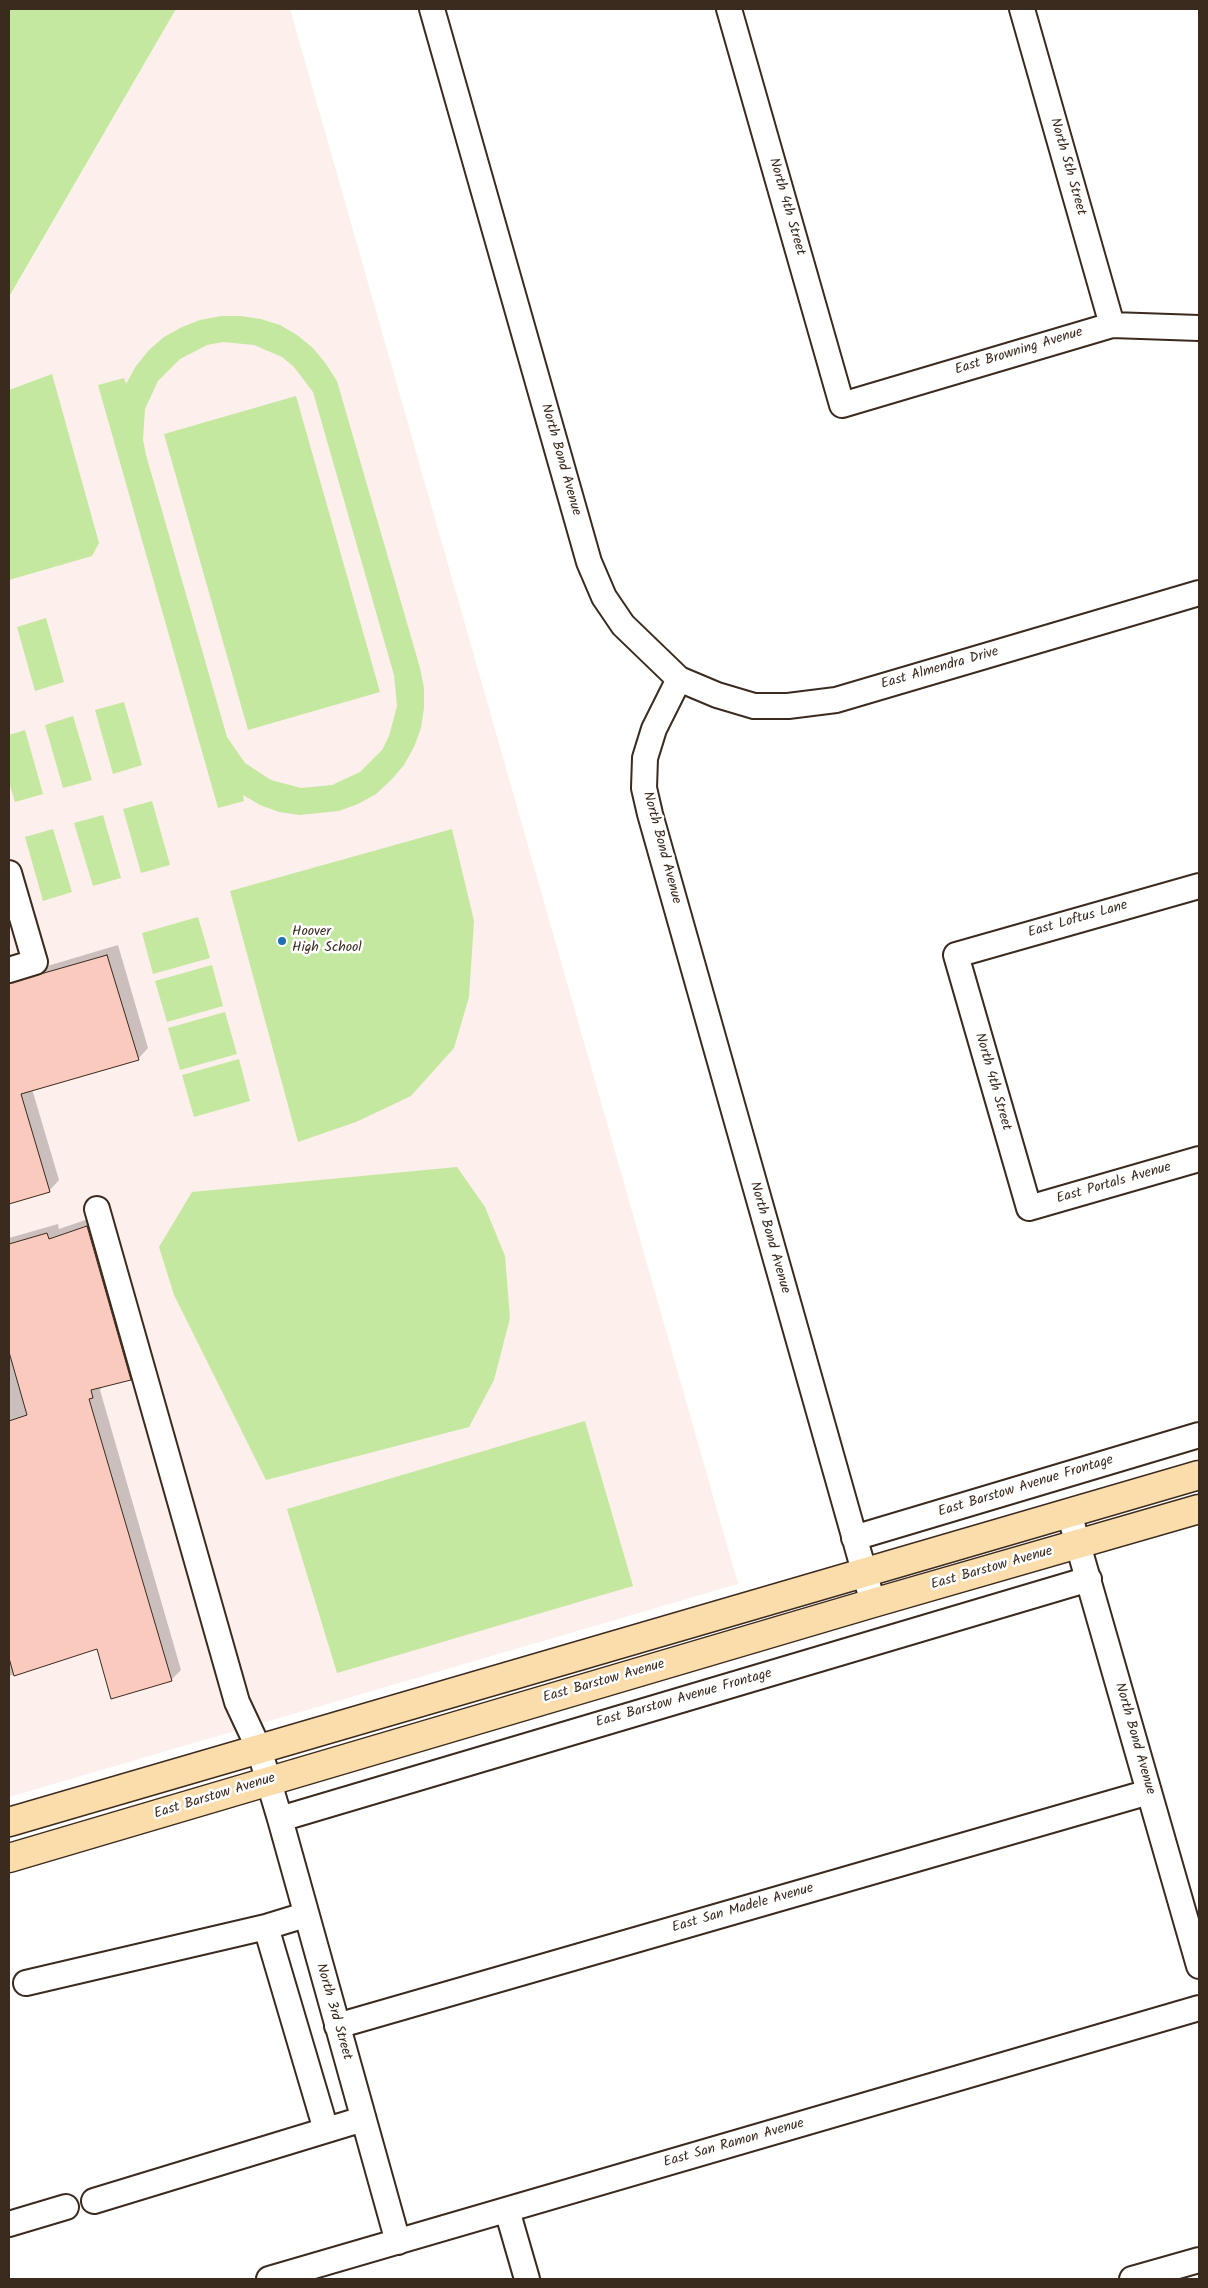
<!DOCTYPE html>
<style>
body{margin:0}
#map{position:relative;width:1208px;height:2288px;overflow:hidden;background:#fff;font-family:Kalam,sans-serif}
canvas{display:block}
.frame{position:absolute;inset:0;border:10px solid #3b2a1e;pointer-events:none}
</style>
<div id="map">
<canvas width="1208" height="2288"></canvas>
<div class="frame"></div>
</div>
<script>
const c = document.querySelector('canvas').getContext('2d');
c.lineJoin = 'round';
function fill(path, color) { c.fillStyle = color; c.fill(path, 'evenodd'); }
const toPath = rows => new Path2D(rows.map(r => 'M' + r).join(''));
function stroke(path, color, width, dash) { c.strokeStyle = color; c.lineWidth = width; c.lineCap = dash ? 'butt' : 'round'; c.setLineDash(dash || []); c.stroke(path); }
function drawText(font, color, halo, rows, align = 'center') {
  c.font = font + ' Kalam,sans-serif'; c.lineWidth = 5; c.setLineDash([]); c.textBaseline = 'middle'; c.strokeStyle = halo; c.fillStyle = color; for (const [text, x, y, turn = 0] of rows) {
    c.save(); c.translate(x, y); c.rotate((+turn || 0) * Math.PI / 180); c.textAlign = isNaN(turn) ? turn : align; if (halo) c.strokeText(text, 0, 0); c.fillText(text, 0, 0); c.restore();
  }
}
const built = toPath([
 [176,9,290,9,738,1584,9,1797,9,298]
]);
const green = toPath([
 [9,9,176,9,9,297],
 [221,316,241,316,261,319,280,325,297,335,313,348,326,364,337,381,420,668,424,688,424,708,421,728,414,747,404,765,391,780,376,794,358,804,339,811,299,815,279,812,260,805,243,795,244,801,218,808,98,385,124,378,126,384,136,366,149,350,164,337,182,327,200,320],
 [223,342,254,345,282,357,294,367,313,392,394,675,397,706,389,736,382,750,360,772,332,785,301,788,271,780,245,763,227,737,146,455,143,440,145,409,158,381,180,359,207,345],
 [52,374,99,543,92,556,9,580,9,390],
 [296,396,380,692,248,730,164,434],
 [46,618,64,682,35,691,17,627],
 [124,702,142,765,113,774,95,710],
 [73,716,92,780,63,788,45,725],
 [25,730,43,794,15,802,9,782,9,735],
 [152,801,170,865,141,873,123,809],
 [103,815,121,878,93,886,74,823],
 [53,829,72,892,43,901,25,837],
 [452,829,474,921,469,997,454,1048,411,1096,356,1122,298,1142,230,891],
 [198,917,210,958,153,974,142,933],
 [212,965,223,1006,167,1022,155,981],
 [225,1012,237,1054,180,1070,168,1028],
 [239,1059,250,1101,194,1117,182,1075],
 [457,1167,485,1207,505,1256,510,1318,494,1380,469,1427,266,1480,174,1295,159,1247,192,1192],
 [585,1421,633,1586,337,1673,287,1509]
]);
const shadow = toPath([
 [118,945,148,1048,138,1059,32,1089,59,1180,49,1191,9,1202,9,1000,11,999,9,984,17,975],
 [97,1216,141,1368,131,1379,103,1386,100,1390,181,1670,171,1680,98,1647,9,1676,9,1238,58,1224,59,1229]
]);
const building = toPath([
 [107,955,139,1060,21,1094,50,1192,9,1204,9,983,107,955],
 [87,1226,131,1380,91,1390,93,1398,89,1399,172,1681,111,1699,97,1649,14,1676,9,1658,9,1421,27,1415,9,1352,9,1244,47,1233,49,1239,87,1226]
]);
const minor = toPath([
 [432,9,589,562,604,597,623,625,679,679,717,695,754,706,788,706,836,700,1199,593],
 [729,9,842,405,1112,325,1199,328],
 [1022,9,1112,325],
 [679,679,654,729,645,758,644,788,650,814,873,1603],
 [9,873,35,962,9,970],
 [1199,886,956,955,1029,1208,1199,1159],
 [97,1209,237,1702,259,1749,280,1819,398,2242],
 [1069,1513,1199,1966],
 [854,1538,1199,1435],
 [280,1819,1089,1579],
 [305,1915,266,1927,326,2130],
 [26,1983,266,1927],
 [337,2026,1149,1792],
 [94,2201,363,2119],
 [507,2210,527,2279],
 [9,2224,66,2207],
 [269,2279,1199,2008],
 [1132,2279,1199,2260]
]);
const major = toPath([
 [9,1822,1199,1475],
 [9,1858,873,1603,1199,1509]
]);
const markers = [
 [282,941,5,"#1f6fb2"]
];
const streetNames = [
 ["North 5th Street",1067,167,74],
 ["North 4th Street",786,207,74],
 ["East Browning Avenue",1019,352,-17],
 ["North Bond Avenue",560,460,74],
 ["East Almendra Drive",940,669,-16],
 ["North Bond Avenue",661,848,75],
 ["East Loftus Lane",1078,920,-16],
 ["North 4th Street",992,1082,74],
 ["East Portals Avenue",1114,1184,-16],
 ["North Bond Avenue",769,1238,74],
 ["East Barstow Avenue Frontage",1026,1487,-17],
 ["East Barstow Avenue",992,1569,-16],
 ["East Barstow Avenue",604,1682,-16],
 ["East Barstow Avenue Frontage",684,1699,-16],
 ["North Bond Avenue",1134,1739,74],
 ["East Barstow Avenue",215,1797,-17],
 ["East San Madele Avenue",743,1909,-16],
 ["North 3rd Street",333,2012,74],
 ["East San Ramon Avenue",734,2144,-16]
];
const poiNames = [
 ["Hoover",292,933],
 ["High School",292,949]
];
fill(built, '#fdefeb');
fill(green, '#c5e8a1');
fill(shadow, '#0003');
fill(building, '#f9cabd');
stroke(building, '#3b2a1e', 1);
stroke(minor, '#3b2a1e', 28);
stroke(major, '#3b2a1e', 31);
stroke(minor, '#fff', 24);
stroke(major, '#faddab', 28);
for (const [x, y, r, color] of markers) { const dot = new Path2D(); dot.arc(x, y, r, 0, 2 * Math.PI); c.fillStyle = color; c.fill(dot); stroke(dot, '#fff', 2); }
drawText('14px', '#3b2a1e', '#fff', streetNames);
drawText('14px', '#3b2a1e', '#fff', poiNames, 'left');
</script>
